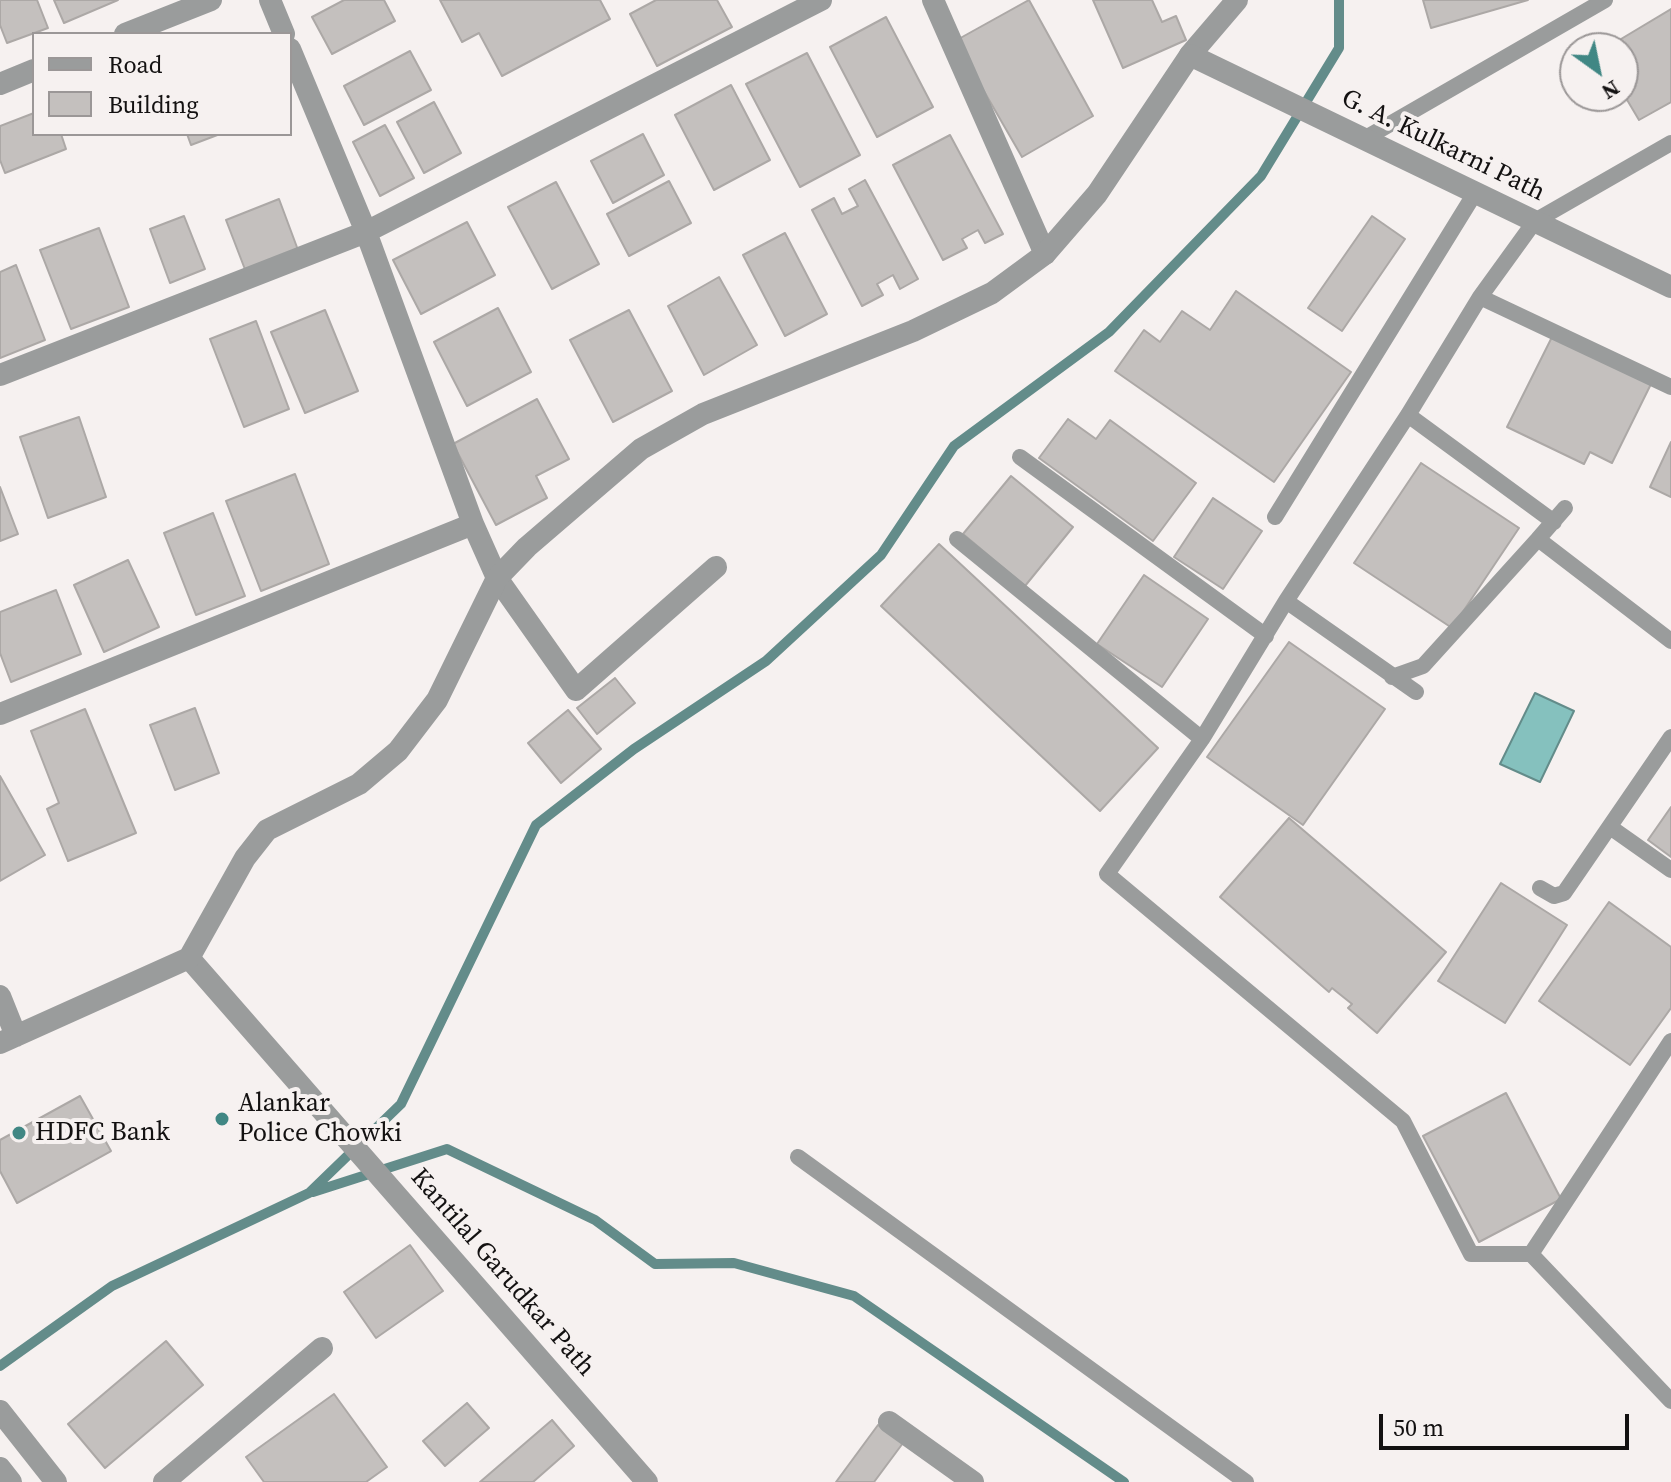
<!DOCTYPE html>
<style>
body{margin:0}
#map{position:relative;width:1671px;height:1482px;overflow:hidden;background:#f6f1f0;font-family:"Source Serif 4",serif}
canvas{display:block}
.legend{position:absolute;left:32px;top:32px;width:260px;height:104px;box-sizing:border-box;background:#f6f1f0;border:2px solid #9b9797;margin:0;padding:10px 14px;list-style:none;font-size:24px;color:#131111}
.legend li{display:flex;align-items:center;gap:16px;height:40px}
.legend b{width:40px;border:2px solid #9b9797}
.north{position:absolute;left:1559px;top:32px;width:80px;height:80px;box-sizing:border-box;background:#f6f1f0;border:2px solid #9b9797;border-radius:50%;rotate:147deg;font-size:22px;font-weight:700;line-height:32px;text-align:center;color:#131111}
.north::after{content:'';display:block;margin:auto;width:28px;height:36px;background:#408784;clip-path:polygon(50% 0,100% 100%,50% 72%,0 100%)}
.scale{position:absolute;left:1379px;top:1414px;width:250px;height:36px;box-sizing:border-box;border:4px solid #131111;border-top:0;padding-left:10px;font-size:24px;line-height:28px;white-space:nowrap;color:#131111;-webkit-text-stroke:6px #f6f1f0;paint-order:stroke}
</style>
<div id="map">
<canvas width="1671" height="1482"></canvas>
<ul class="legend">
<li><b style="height:10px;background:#9a9c9c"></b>Road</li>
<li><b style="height:22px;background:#c4c0be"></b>Building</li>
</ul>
<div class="north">N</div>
<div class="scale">50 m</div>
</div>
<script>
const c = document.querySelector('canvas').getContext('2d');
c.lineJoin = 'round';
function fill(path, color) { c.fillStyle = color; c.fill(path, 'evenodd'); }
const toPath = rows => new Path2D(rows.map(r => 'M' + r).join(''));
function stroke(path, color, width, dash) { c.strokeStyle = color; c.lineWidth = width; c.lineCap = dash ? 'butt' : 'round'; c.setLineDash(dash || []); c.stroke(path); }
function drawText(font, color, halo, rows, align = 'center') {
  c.font = font + ' "Source Serif 4",serif'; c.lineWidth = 8; c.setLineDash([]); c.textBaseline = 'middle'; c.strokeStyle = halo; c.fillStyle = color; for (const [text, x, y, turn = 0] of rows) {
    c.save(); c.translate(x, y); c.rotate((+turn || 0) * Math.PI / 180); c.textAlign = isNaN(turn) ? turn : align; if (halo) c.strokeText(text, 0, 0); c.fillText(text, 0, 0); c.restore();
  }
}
const water = toPath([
 [1535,693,1574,711,1540,782,1500,764,1535,693]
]);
const stream = toPath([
 [313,1192,447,1149,595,1220,655,1264,734,1263,854,1296,1124,1482],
 [0,1366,112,1286,309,1193,401,1104,536,825,634,749,766,661,881,555,954,446,1109,332,1261,176,1339,48,1339,0]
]);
const building = toPath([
 [0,0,37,0,48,28,7,43,0,25,0,0],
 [54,0,118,0,64,23,54,0],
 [344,0,384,0,395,21,332,54,312,17,344,0],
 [440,0,600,0,610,19,502,76,479,33,462,42,440,0],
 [656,0,717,0,732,27,657,66,630,14,656,0],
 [1029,0,1093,116,1022,157,955,41,1029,0],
 [1093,0,1152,0,1162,22,1176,16,1186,40,1123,68,1093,0],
 [1423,0,1528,0,1431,28,1423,0],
 [1671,9,1671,102,1639,120,1623,93,1623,48,1606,48,1671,9],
 [886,17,933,107,877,137,830,47,886,17],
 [410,51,431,90,364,125,344,86,410,51],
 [807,53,860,155,800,187,746,84,807,53],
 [731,85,770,160,714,190,675,115,731,85],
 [434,102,461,153,424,173,397,122,434,102],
 [34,113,34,134,61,134,66,149,5,173,0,160,0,126,34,113],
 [385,125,414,178,380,196,353,142,385,125],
 [187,134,220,134,191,145,187,134],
 [643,134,664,175,613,203,591,161,643,134],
 [950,135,1003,234,985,243,978,230,962,239,967,248,943,260,893,165,950,135],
 [865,180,918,279,900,289,893,275,877,284,883,295,862,306,812,210,834,198,842,214,858,206,849,189,865,180],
 [669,181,691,223,629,256,607,214,669,181],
 [556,182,599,264,552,289,508,207,556,182],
 [279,199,298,250,246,272,226,220,279,199],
 [184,216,205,269,170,283,150,229,184,216],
 [1372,216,1405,239,1342,331,1308,308,1372,216],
 [467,222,495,275,421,314,393,260,467,222],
 [99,228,129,307,71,329,40,250,99,228],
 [785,233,827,314,785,336,743,255,785,233],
 [16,265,45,340,0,358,0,272,16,265],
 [719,277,757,345,704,375,668,306,719,277],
 [1236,291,1351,372,1274,482,1115,371,1144,330,1160,342,1182,311,1210,330,1236,291],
 [498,308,531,372,467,406,434,342,498,308],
 [325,310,358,391,305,413,271,332,325,310],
 [629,310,672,391,613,422,570,340,629,310],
 [256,321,289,409,244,427,210,339,256,321],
 [1553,335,1651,384,1612,463,1590,452,1584,464,1507,427,1553,335],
 [537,399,569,459,536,476,547,498,496,525,453,444,537,399],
 [79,417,106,497,48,518,20,437,79,417],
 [1068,419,1096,439,1110,420,1196,483,1153,541,1039,458,1068,419],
 [1671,442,1671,497,1650,487,1671,442],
 [1421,463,1519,528,1452,628,1354,563,1421,463],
 [295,474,329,564,261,591,226,501,295,474],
 [1011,476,1073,527,1025,586,963,534,1011,476],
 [0,487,18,534,0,541,0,487],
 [1213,498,1262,531,1223,589,1174,557,1213,498],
 [213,513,245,596,196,615,164,533,213,513],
 [939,544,1158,748,1100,811,881,606,939,544],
 [128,560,159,627,104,652,74,585,128,560],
 [1144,575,1208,619,1162,687,1097,644,1144,575],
 [56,590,81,654,11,682,0,653,0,612,56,590],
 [1289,642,1385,709,1303,825,1207,757,1289,642],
 [615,678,635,703,597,734,577,708,615,678],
 [195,708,219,773,175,790,150,725,195,708],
 [85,709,136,833,68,861,47,809,59,803,31,731,85,709],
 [568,710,601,749,561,783,528,743,568,710],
 [0,776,45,855,0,881,0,776],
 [1671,807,1671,857,1648,840,1671,807],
 [1289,818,1446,952,1377,1033,1348,1008,1352,1004,1332,988,1329,992,1220,897,1289,818],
 [1501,883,1567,925,1505,1023,1438,981,1501,883],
 [1609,902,1671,947,1671,1008,1630,1065,1539,1001,1609,902],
 [1506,1093,1561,1199,1479,1242,1423,1136,1506,1093],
 [80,1096,111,1151,17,1203,0,1171,0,1140,80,1096],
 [410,1245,443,1291,376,1338,344,1292,410,1245],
 [166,1341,203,1385,105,1468,68,1424,166,1341],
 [334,1394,387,1467,366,1482,264,1482,246,1457,334,1394],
 [467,1403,489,1428,445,1466,423,1441,467,1403],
 [552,1420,574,1446,533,1482,480,1482,552,1420],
 [878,1425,903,1443,874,1482,836,1482,878,1425]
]);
const service = toPath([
 [1364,139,1605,0],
 [1671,143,1535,221,1480,297,1408,415,1286,601,1202,739,1107,874,1403,1121,1471,1254,1531,1254,1671,1401],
 [1480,297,1671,387],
 [1408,415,1554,522],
 [1020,457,1266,636],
 [1275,517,1475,193],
 [957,539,1202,739],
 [1538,539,1565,508],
 [1286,601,1416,692],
 [1392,677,1423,666,1538,539,1671,641],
 [1610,827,1671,870],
 [1540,888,1554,896,1564,893,1671,737],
 [798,1157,1246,1482],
 [1531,1254,1671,1041]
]);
const minor = toPath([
 [270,0,284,34],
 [933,0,1045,254],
 [125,34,211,0],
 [290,49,366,232,473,524,497,578,576,690,716,567],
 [1190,55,1237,0],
 [0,84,34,70],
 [0,375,366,232,821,0],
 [0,714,473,524],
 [189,958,647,1482],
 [889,1422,973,1482],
 [164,1482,322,1348]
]);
const tertiary = toPath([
 [0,996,16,1036],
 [0,1043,189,958,245,858,267,830,359,784,398,751,437,700,497,578,527,547,641,449,703,414,913,331,992,293,1045,254,1097,194,1190,55,1671,287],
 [0,1411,56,1482],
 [0,1468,11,1482]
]);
const markers = [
 [222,1119,8,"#408784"],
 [19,1133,8,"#408784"]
];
const streetNames = [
 ["G. A. Kulkarni Path",1443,146,26],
 ["Kantilal Garudkar Path",502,1273,49]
];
const poiNames = [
 ["Alankar",238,1104],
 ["Police Chowki",238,1134],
 ["HDFC Bank",35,1133]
];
fill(water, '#85c1be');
stroke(water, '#638c8a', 2);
stroke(stream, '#638c8a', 10);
fill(building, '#c4c0be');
stroke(building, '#aca8a6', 2);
stroke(service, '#9a9c9c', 16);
stroke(minor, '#9a9c9c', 22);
stroke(tertiary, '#9a9c9c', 22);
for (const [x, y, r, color] of markers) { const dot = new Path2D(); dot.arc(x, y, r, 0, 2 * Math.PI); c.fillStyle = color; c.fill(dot); stroke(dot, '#f6f1f0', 3); }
drawText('26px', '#131111', '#f6f1f0', streetNames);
drawText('26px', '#131111', '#f6f1f0', poiNames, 'left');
</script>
